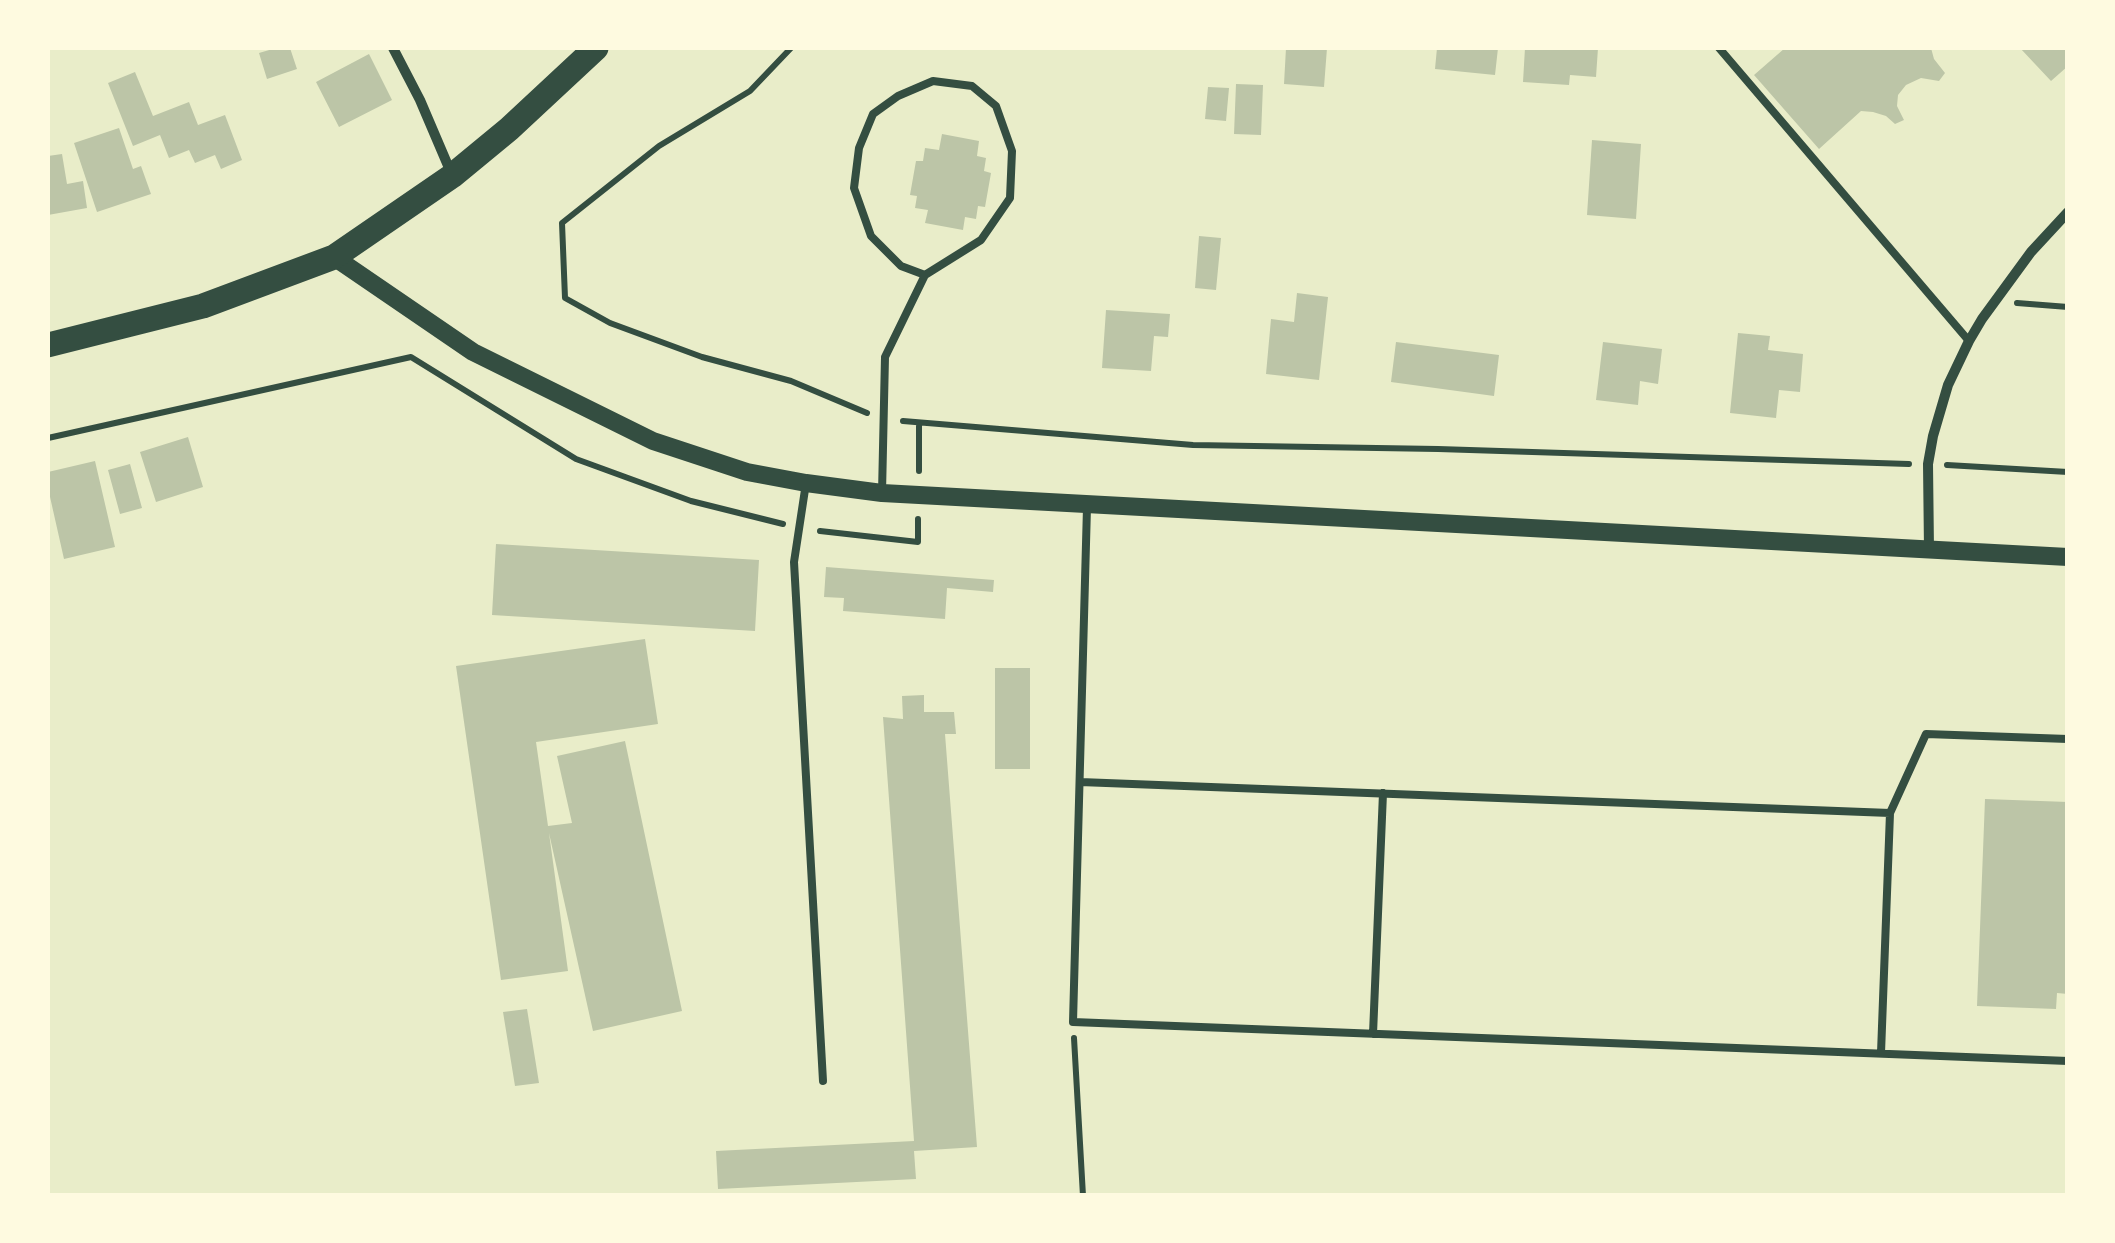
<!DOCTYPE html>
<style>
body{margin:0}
#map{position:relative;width:2115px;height:1243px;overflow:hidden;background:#e9edc9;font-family:Montserrat,sans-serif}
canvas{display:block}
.frame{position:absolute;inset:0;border:50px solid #fefae0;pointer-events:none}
</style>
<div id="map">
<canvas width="2115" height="1243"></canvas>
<div class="frame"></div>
</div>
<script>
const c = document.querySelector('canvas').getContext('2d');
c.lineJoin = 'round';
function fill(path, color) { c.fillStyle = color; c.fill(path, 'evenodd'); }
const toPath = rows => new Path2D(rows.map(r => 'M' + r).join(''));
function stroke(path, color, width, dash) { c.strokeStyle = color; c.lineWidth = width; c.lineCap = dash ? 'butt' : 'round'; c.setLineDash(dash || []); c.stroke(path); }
const building = toPath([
 [276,48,290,48,297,69,267,79,259,53],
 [1286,48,1327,48,1324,87,1284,84],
 [1437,48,1498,48,1495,75,1435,69],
 [1525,48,1598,48,1596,77,1570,75,1569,85,1523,82],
 [1785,48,1931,48,1934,59,1945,73,1939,81,1921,78,1906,85,1898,95,1897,106,1904,120,1895,124,1886,116,1873,112,1861,111,1819,149,1754,75],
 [2020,48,2068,48,2068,66,2051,81],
 [369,54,392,100,339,127,316,82],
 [135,72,153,116,189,102,198,125,225,115,242,160,221,169,215,155,195,163,189,150,169,158,160,135,133,146,108,83],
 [1236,84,1263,85,1261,135,1234,134],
 [1208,87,1229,88,1226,121,1205,119],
 [119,128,133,169,141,166,151,194,97,212,74,143],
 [942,134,979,141,977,156,986,158,984,171,991,173,985,207,978,206,976,219,965,217,963,230,925,223,928,210,915,208,917,196,910,195,916,161,923,161,925,148,939,150],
 [1592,140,1641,144,1636,219,1587,215],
 [62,154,67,184,83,181,87,208,48,215,48,156],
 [1199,236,1221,238,1216,290,1195,288],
 [1297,293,1328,297,1319,380,1266,374,1271,319,1294,322],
 [1106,310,1170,314,1168,337,1154,336,1151,371,1102,368],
 [1738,333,1770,336,1768,350,1803,354,1800,392,1779,390,1776,418,1730,413],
 [1396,342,1499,355,1494,396,1391,382],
 [1603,342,1662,349,1658,384,1640,381,1638,405,1596,400],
 [188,437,203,487,156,502,140,452],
 [95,461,115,547,64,559,48,488,48,472],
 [130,464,142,508,120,514,108,470],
 [496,544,759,560,755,631,492,615],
 [826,567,994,580,993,592,947,588,945,619,843,611,844,598,824,597],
 [645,639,658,724,536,742,548,826,572,823,557,756,625,741,682,1011,593,1031,549,833,568,971,501,980,456,666],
 [995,668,1030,668,1030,769,995,769],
 [924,695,924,712,954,712,956,734,945,734,977,1147,914,1151,916,1179,718,1189,716,1151,914,1141,883,717,903,719,902,696],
 [1985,799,2068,802,2068,994,2057,993,2056,1009,1977,1006],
 [527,1009,539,1083,515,1086,503,1012]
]);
const path = toPath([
 [791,48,750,91,659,146,562,223,565,298,610,323,702,357,791,381,867,413],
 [2017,303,2068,307],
 [903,421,1193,445,1438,449,1909,464],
 [48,438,411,357,576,459,691,501,783,524],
 [1947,465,2068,472],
 [919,471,919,423],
 [820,531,918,542,918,519],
 [1074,1038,1083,1196]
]);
const service = toPath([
 [1719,48,1969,341],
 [806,483,794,562,823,1081],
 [882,493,885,357,925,275,981,240,1010,198,1012,151,996,106,972,86,933,81,898,96,873,114,859,148,854,188,871,236,901,266,925,275],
 [1087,507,1073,1022,2068,1061],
 [1080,782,1890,813,1926,734,2068,739],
 [1373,1034,1383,793],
 [1881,1053,1890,813]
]);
const minor = toPath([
 [393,48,420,100,452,175],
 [1929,550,1928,464,1933,436,1948,385,1969,341,1982,319,2031,252,2068,212]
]);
const tertiary = toPath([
 [334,257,473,352,653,441,747,472,806,483,882,493,2068,557]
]);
const primary = toPath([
 [48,345,203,306,334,257,452,176,509,129,596,48]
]);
fill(building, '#bcc5a7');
stroke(path, '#344e41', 6);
stroke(service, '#344e41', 8);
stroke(minor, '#344e41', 10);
stroke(tertiary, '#344e41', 18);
stroke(primary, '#344e41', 25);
</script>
